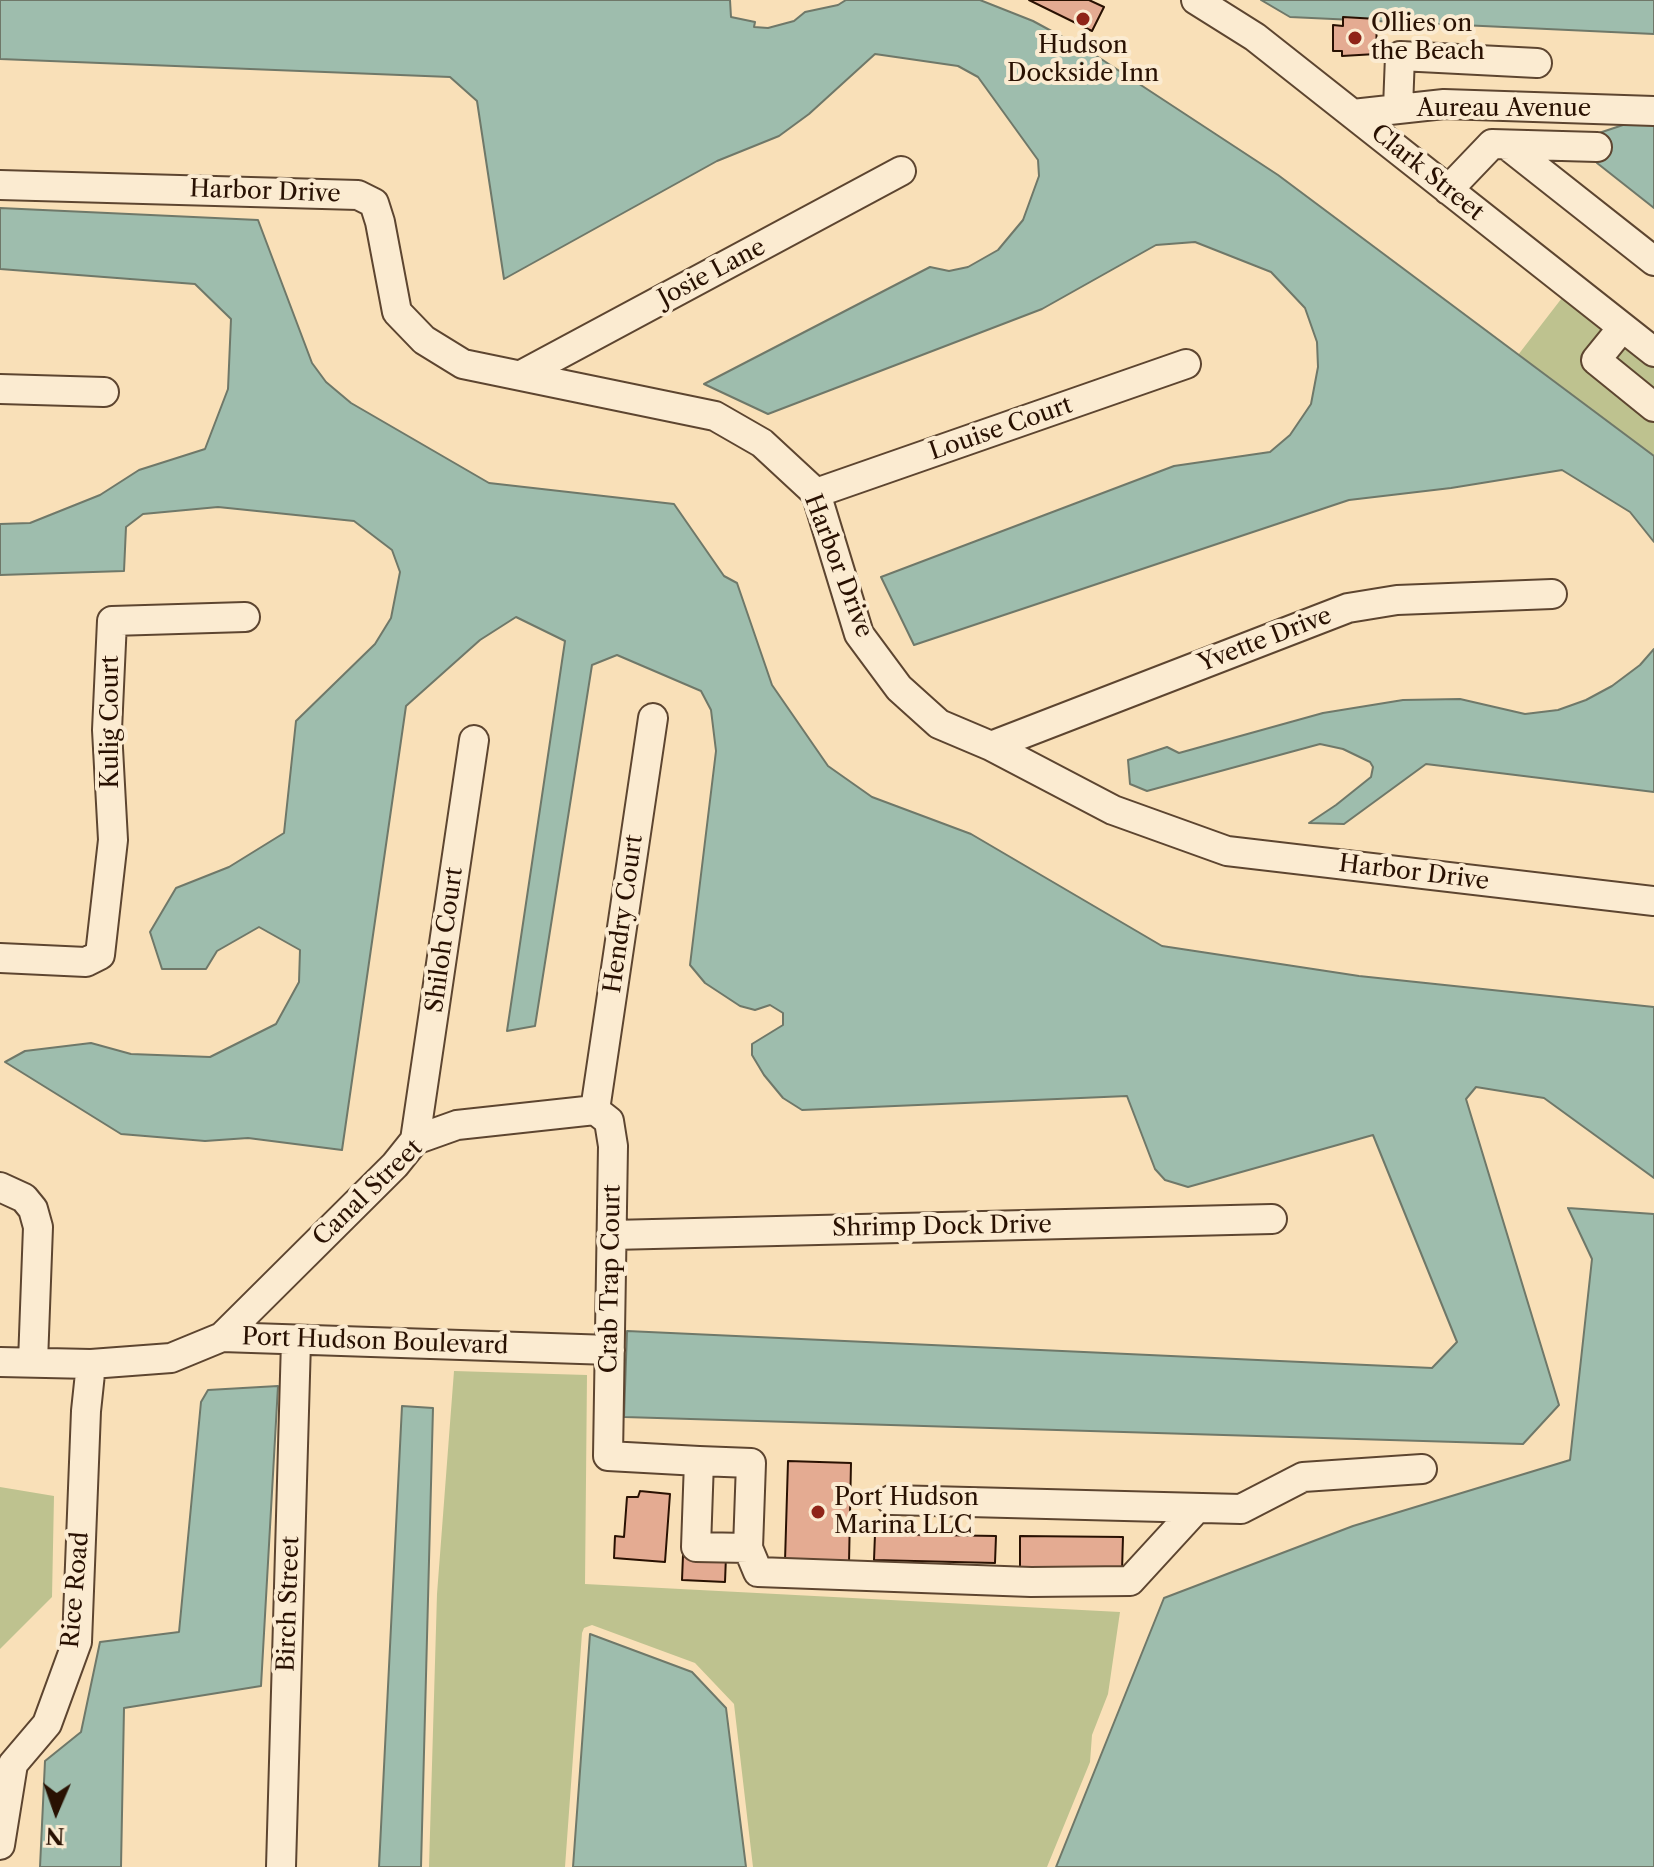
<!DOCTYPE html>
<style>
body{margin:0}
#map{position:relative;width:1654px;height:1867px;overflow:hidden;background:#f9e0b8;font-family:"Libre Caslon Text",serif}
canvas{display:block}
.north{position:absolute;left:16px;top:1771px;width:80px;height:80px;-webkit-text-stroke:6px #fbebd1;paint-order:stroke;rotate:182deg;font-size:22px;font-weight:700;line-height:32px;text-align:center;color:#291102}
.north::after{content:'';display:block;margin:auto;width:28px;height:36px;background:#291102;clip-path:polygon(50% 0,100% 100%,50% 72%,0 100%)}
</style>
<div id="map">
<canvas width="1654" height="1867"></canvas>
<div class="north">N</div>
</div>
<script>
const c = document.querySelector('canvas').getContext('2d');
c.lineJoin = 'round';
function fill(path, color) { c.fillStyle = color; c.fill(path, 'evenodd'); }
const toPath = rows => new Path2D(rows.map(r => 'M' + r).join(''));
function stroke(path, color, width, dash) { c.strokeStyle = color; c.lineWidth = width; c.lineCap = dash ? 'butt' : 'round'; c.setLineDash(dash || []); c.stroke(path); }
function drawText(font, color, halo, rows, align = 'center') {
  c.font = font + ' "Libre Caslon Text",serif'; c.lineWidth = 8; c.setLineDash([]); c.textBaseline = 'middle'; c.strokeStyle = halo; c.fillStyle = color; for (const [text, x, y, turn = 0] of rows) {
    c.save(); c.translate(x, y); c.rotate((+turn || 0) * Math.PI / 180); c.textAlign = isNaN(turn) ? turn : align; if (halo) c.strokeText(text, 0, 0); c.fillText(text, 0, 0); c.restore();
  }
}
const green = toPath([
 [1565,294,1654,365,1654,456,1518,355],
 [454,1371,587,1375,585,1584,1120,1612,1108,1694,1092,1735,1090,1762,1047,1867,753,1867,734,1704,695,1663,592,1625,584,1628,582,1633,565,1867,429,1867,437,1594],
 [0,1487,54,1496,52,1597,0,1649]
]);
const water = toPath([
 [0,0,730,0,731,17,755,22,754,27,768,28,794,21,805,12,838,5,846,0,980,0,1033,21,1092,53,1278,175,1654,456,1654,542,1630,512,1562,470,1451,488,1349,500,914,645,881,577,1174,466,1270,452,1290,435,1311,404,1318,367,1317,342,1305,308,1271,272,1195,242,1156,245,1042,309,768,414,704,384,930,267,949,271,968,267,998,250,1023,220,1039,176,1038,160,978,77,958,66,875,54,809,114,779,136,717,161,504,279,477,101,450,77,0,59,0,0],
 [1261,0,1654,0,1654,34,1290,17,1261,0],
 [1629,123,1654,124,1654,208,1597,163,1599,133,1629,123],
 [0,208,258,220,312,363,326,382,351,403,489,483,674,504,724,576,737,583,772,685,828,766,872,797,971,834,1162,946,1359,976,1654,1007,1654,1178,1544,1098,1476,1087,1466,1099,1559,1405,1523,1444,624,1417,627,1331,1432,1368,1457,1342,1373,1135,1188,1187,1165,1180,1155,1169,1127,1096,802,1110,783,1098,764,1075,752,1055,752,1044,783,1025,783,1013,770,1005,755,1010,740,1006,705,983,690,965,716,751,711,710,701,691,617,655,592,665,535,1026,507,1031,565,641,516,617,480,640,406,706,342,1150,248,1138,205,1141,121,1134,5,1062,25,1051,91,1043,131,1054,210,1057,276,1024,299,982,300,950,259,927,217,951,206,969,162,969,150,932,176,888,229,867,284,833,296,721,375,644,391,618,400,572,392,550,354,521,218,507,143,514,126,527,124,571,0,575,0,524,30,523,100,495,139,470,205,449,228,389,231,319,195,284,0,269,0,208],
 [1654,649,1654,792,1426,764,1344,824,1309,823,1336,805,1371,777,1373,767,1370,762,1343,749,1320,744,1147,791,1130,784,1128,760,1167,747,1179,753,1323,713,1403,700,1460,699,1525,714,1558,710,1586,700,1612,686,1640,665,1654,649],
 [1568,1208,1654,1214,1654,1867,1056,1867,1164,1598,1353,1526,1570,1460,1592,1259,1568,1208],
 [278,1386,261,1686,124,1708,121,1867,40,1867,45,1761,81,1732,100,1642,179,1632,201,1402,208,1390,278,1386],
 [402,1406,433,1408,421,1867,379,1867,402,1406],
 [590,1634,692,1672,726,1708,746,1867,573,1867,590,1634]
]);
const building = toPath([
 [1029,0,1089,0,1104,7,1092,31,1029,0],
 [1343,17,1377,19,1376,54,1342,56,1342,51,1333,51,1333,25,1343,26,1343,17],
 [788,1461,851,1463,849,1563,785,1561,788,1461],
 [640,1491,670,1494,665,1562,614,1558,615,1536,624,1537,627,1497,638,1497,640,1491],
 [875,1534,996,1536,995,1563,874,1560,875,1534],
 [1020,1536,1123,1537,1122,1571,1020,1569,1020,1536],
 [683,1555,726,1556,725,1582,682,1580,683,1555]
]);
const minor = toPath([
 [1196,0,1255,37,1654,352],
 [1398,108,1400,56,1537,63],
 [1353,114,1444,104,1654,111],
 [1507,145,1654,261],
 [0,185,358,195,374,203,380,222,397,312,424,340,463,364,715,416,762,443,816,493,859,634,899,688,939,724,991,746,1113,810,1227,851,1654,901],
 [1448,190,1492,144,1597,147],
 [1622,328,1596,360,1654,407],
 [523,374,901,171],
 [0,389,104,392],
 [816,493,1186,364],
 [991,746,1348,608,1397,600,1552,594],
 [0,958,86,962,100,955,113,840,107,730,112,621,245,617],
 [595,1110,609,1121,613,1146,608,1456,699,1461,751,1463,748,1548,696,1547,699,1461],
 [595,1110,653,718],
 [415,1140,474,740],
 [0,1187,24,1198,33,1209,38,1227,33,1362],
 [612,1235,1272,1219],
 [222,1337,395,1165,415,1140,457,1125,595,1110],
 [0,1362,91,1364,171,1358,222,1337,610,1350],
 [891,1500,1241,1509,1303,1477,1422,1469],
 [748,1548,758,1572,1031,1582,1130,1581,1197,1508],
 [0,1845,13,1764,47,1724,77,1642,86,1411,91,1364],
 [281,1867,296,1341]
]);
const markers = [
 [1083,19,8,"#8f2418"],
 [1355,38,8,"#8f2418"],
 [818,1512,8,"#8f2418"]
];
const poiNames = [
 ["Ollies on",1371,24],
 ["the Beach",1371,52],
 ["Hudson",1083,46,"center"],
 ["Dockside Inn",1083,74,"center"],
 ["Port Hudson",834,1498],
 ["Marina LLC",834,1526]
];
const streetNames = [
 ["Aureau Avenue",1504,109],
 ["Clark Street",1427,173,39],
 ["Harbor Drive",265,192,2],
 ["Josie Lane",712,273,-28],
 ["Louise Court",1001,429,-19],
 ["Harbor Drive",838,566,69],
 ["Yvette Drive",1265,640,-21],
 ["Kulig Court",111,722,-90],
 ["Harbor Drive",1414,873,7],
 ["Hendry Court",624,914,-82],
 ["Shiloh Court",445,940,-82],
 ["Canal Street",368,1193,-44],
 ["Shrimp Dock Drive",942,1227,-1],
 ["Crab Trap Court",611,1279,-89],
 ["Port Hudson Boulevard",375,1342,2],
 ["Rice Road",76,1590,-85],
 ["Birch Street",289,1604,-88]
];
fill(green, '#bec28f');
fill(water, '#9ebdad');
stroke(water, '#6f7869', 2);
fill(building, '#e4ab92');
stroke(building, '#291102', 2);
stroke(minor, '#5d4530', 32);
stroke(minor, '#fbebd1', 28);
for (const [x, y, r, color] of markers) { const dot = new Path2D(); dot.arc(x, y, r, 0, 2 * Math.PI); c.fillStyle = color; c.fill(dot); stroke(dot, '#fbebd1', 3); }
drawText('24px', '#291102', '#fbebd1', poiNames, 'left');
drawText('24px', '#291102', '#fbebd1', streetNames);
</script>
